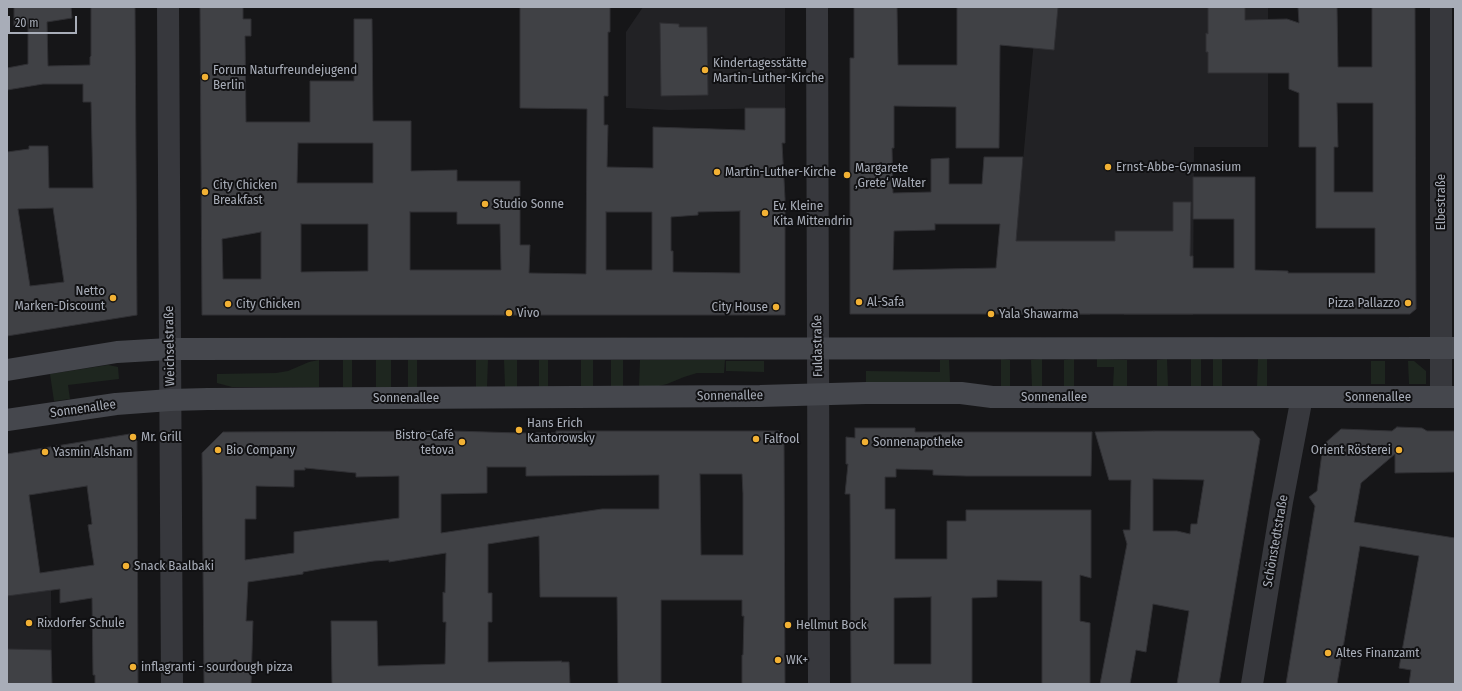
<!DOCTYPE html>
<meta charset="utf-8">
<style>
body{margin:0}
#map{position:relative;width:1462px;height:691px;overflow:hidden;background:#161618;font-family:"Fira Sans Condensed",sans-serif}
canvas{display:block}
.frame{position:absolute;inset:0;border:8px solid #a8adb8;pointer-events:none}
.scale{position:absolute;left:8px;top:16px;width:69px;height:18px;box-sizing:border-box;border:2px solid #a8adb8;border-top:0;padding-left:5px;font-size:12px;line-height:14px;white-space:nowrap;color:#a8adb8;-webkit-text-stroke:3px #111113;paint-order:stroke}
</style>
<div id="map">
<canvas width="1462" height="691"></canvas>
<div class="frame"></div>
<div class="scale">20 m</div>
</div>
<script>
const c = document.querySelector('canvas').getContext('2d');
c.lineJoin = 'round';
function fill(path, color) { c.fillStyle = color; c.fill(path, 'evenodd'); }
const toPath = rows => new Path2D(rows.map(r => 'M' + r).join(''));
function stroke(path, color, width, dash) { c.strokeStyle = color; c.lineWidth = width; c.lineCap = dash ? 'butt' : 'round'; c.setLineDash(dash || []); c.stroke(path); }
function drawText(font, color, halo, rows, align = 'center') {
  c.font = font + ' "Fira Sans Condensed",sans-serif'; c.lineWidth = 4; c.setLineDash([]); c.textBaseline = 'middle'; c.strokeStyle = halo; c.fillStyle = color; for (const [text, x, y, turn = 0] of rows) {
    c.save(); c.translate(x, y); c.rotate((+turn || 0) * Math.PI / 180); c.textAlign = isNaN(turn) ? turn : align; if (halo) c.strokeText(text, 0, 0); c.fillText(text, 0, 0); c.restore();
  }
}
const built = toPath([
 [643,7,785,7,785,108,669,110,626,108,626,32],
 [1037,7,1268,7,1268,147,1194,147,1193,315,1124,315,1124,313,1090,313,1090,315,1009,315],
 [51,590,52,684,7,684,7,596]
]);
const green = toPath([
 [1001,359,1010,360,1010,387,1001,387],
 [1042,359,1042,387,1032,387,1031,360],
 [1074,359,1074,387,1064,387,1064,360],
 [1097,359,1127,360,1127,387,1113,387,1114,367,1097,367],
 [1167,359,1168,387,1157,387,1157,360],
 [1191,359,1201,359,1201,387,1191,387],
 [1213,359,1222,359,1222,387,1213,387],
 [1258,359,1267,359,1267,387,1257,387],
 [319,360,319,387,232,387,217,383,217,374,276,373,288,371,309,362],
 [343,360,352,360,352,387,343,387],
 [376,360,391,360,391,387,376,387],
 [408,360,417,360,417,387,408,387],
 [476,360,488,360,487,387,476,387],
 [504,360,517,360,517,387,505,387],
 [539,360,548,360,548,387,539,387],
 [581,360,593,360,593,387,581,387],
 [611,360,623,360,623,387,611,387],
 [640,360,725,360,724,373,697,373,684,377,667,384,655,387,639,387],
 [940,360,949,360,950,382,866,382,866,371,940,372],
 [726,361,764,361,764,372,726,371],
 [1371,361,1385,361,1385,384,1371,384],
 [1408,361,1414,361,1426,371,1426,384,1409,384],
 [108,365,118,367,119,379,68,385,70,399,54,401,50,374]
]);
const building = toPath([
 [14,7,71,7,72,18,47,22,48,66,90,65,90,57,91,56,91,7,135,7,137,315,7,336,7,152,29,149,29,146,48,146,49,188,93,188,91,102,83,102,83,84,43,84,7,90,7,68,28,64,28,24,14,26,14,7],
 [53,208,64,282,30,286,18,209,53,208],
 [200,7,243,7,243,19,251,19,251,36,245,36,246,122,310,122,310,81,354,81,354,19,372,19,373,121,411,121,411,171,457,170,457,181,520,181,520,245,530,245,529,273,586,274,587,109,520,108,520,7,610,7,610,32,608,32,608,96,604,96,604,125,608,125,607,167,653,168,653,127,745,130,745,108,785,108,785,143,782,143,785,198,785,315,202,315,200,7],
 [298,143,373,143,373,183,297,183,298,143],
 [740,211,740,273,673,272,673,251,671,251,671,217,698,215,698,212,740,211],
 [410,212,457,212,457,224,500,224,501,270,410,270,410,212],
 [606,212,652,212,652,270,606,270,606,212],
 [301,224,368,224,368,271,301,272,301,224],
 [261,232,261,279,223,279,222,239,261,232],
 [854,7,897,7,898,65,957,65,957,7,1058,7,1054,50,1000,45,999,148,956,148,956,107,894,106,894,148,892,148,893,193,931,192,931,159,949,158,949,184,982,184,984,157,1023,157,1016,241,1115,241,1115,231,1173,231,1173,202,1191,202,1190,256,1193,256,1193,268,1234,268,1234,219,1193,219,1193,177,1255,177,1255,270,1288,271,1288,273,1375,273,1375,228,1316,228,1316,147,1299,147,1299,93,1289,89,1289,73,1208,73,1208,52,1206,52,1206,33,1208,34,1208,7,1245,7,1245,20,1287,19,1299,23,1298,7,1337,7,1338,67,1372,67,1372,7,1415,7,1416,309,1410,314,850,314,850,58,854,58,854,7],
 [1337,103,1373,103,1373,192,1334,192,1334,147,1338,147,1337,103],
 [935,224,1000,224,996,268,893,270,894,231,935,230,935,224],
 [660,23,679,24,679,27,707,27,708,95,661,96,660,23],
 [1397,427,1422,428,1427,431,1455,431,1455,472,1395,473,1395,454,1361,483,1354,522,1455,538,1455,684,1409,684,1411,670,1399,668,1419,556,1360,546,1337,684,1286,684,1315,506,1309,497,1317,491,1323,445,1341,429,1392,431,1397,427],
 [855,428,915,428,915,432,1092,432,1091,476,966,476,933,475,933,470,896,469,896,477,885,477,885,509,895,509,895,559,947,559,947,521,966,521,966,510,1091,510,1091,578,1080,575,1080,621,1090,623,1090,684,1042,684,1042,581,997,580,997,597,972,598,972,684,851,684,850,494,845,494,848,464,846,464,846,437,855,438,855,428],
 [931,597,931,664,894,664,894,598,931,597],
 [453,431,520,433,556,433,556,431,779,431,784,437,785,684,742,684,742,655,743,655,744,616,742,616,742,600,661,600,661,684,618,684,617,597,540,597,539,536,488,544,488,593,492,593,492,622,488,622,488,662,562,661,561,662,569,662,570,684,332,684,331,621,377,621,378,666,445,664,446,622,443,622,443,592,445,593,446,553,389,562,389,560,374,561,320,569,303,572,303,574,248,582,246,621,253,621,251,684,204,684,202,453,223,432,453,431],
 [487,467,526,467,526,476,659,475,659,509,602,509,441,533,441,494,487,493,487,467],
 [305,468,356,473,356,477,399,476,399,518,294,532,294,553,245,560,245,519,256,519,256,486,294,487,294,470,305,470,305,468],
 [700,474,742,474,743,494,743,555,701,555,700,474],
 [1154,431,1253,431,1260,439,1219,684,1177,684,1189,611,1153,604,1146,652,1136,650,1130,684,1100,684,1127,544,1123,530,1130,530,1131,480,1109,480,1095,432,1154,431],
 [1153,479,1204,480,1197,524,1191,524,1190,534,1177,531,1153,531,1153,479],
 [130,434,137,441,138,684,95,684,95,675,93,675,92,598,60,603,60,589,7,596,7,454,130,434],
 [87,486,92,524,88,525,94,565,40,573,29,495,87,486],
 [7,649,51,650,52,684,7,684,7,649]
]);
const street = toPath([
 [168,7,172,684],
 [817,7,819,684],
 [1441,397,1441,7],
 [1252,684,1282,502,1302,397]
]);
const secondary = toPath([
 [7,370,117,352,169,349,1455,348],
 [7,420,116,404,170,400,208,399,760,396,866,393,961,393,992,397,1455,397]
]);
const markers = [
 [705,70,4,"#f2b134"],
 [205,77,4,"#f2b134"],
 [1108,167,4,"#f2b134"],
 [717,172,4,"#f2b134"],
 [847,175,4,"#f2b134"],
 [205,192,4,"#f2b134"],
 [485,204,4,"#f2b134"],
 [765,213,4,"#f2b134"],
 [113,298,4,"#f2b134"],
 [859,302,4,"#f2b134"],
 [1408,303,4,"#f2b134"],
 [228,304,4,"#f2b134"],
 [776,307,4,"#f2b134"],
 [509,313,4,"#f2b134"],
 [991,314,4,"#f2b134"],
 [519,430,4,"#f2b134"],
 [133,437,4,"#f2b134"],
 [756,439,4,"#f2b134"],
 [462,442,4,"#f2b134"],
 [865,442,4,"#f2b134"],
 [218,450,4,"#f2b134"],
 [1399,450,4,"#f2b134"],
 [45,452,4,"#f2b134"],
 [126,566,4,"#f2b134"],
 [29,623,4,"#f2b134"],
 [788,625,4,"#f2b134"],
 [1328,653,4,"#f2b134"],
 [778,660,4,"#f2b134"],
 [133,667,4,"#f2b134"]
];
const poiNames = [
 ["Kindertagesstätte",713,63],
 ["Martin-Luther-Kirche",713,78],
 ["Forum Naturfreundejugend",213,70],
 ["Berlin",213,85],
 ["Ernst-Abbe-Gymnasium",1116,167],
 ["Margarete",855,168],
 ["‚Grete‘ Walter",855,183],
 ["Martin-Luther-Kirche",725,172],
 ["City Chicken",213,185],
 ["Breakfast",213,200],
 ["Studio Sonne",493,204],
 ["Ev. Kleine",773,206],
 ["Kita Mittendrin",773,221],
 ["Netto",105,291,"right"],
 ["Marken-Discount",105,306,"right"],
 ["Al-Safa",867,302],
 ["Pizza Pallazzo",1400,303,"right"],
 ["City Chicken",236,304],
 ["City House",768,307,"right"],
 ["Vivo",517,313],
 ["Yala Shawarma",999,314],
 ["Hans Erich",527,423],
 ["Kantorowsky",527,438],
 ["Bistro-Café",454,435,"right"],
 ["tetova",454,450,"right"],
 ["Mr. Grill",141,437],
 ["Falfool",764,439],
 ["Sonnenapotheke",873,442],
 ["Bio Company",226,450],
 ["Orient Rösterei",1391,450,"right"],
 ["Yasmin Alsham",53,452],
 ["Snack Baalbaki",134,566],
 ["Rixdorfer Schule",37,623],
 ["Hellmut Bock",796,625],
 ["Altes Finanzamt",1336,653],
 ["WK+",786,660],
 ["inflagranti - sourdough pizza",141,667]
];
const streetNames = [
 ["Elbestraße",1441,202,-90],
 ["Weichselstraße",170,346,-91],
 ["Fuldastraße",818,346,-91],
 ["Sonnenallee",730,396,-1],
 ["Sonnenallee",1054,397],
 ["Sonnenallee",1378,397],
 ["Sonnenallee",406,398],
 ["Sonnenallee",83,409,-8],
 ["Schönstedtstraße",1276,541,-80]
];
fill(built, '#222225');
fill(green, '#1e261f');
fill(building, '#404145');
stroke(building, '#303034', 1);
stroke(street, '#37383d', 22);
stroke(secondary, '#45474d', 22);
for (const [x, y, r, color] of markers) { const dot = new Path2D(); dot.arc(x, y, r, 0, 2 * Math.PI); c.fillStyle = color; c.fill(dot); stroke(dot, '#111113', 1.5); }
drawText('13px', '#a8adb8', '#111113', poiNames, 'left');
drawText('13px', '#a8adb8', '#111113', streetNames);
</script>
